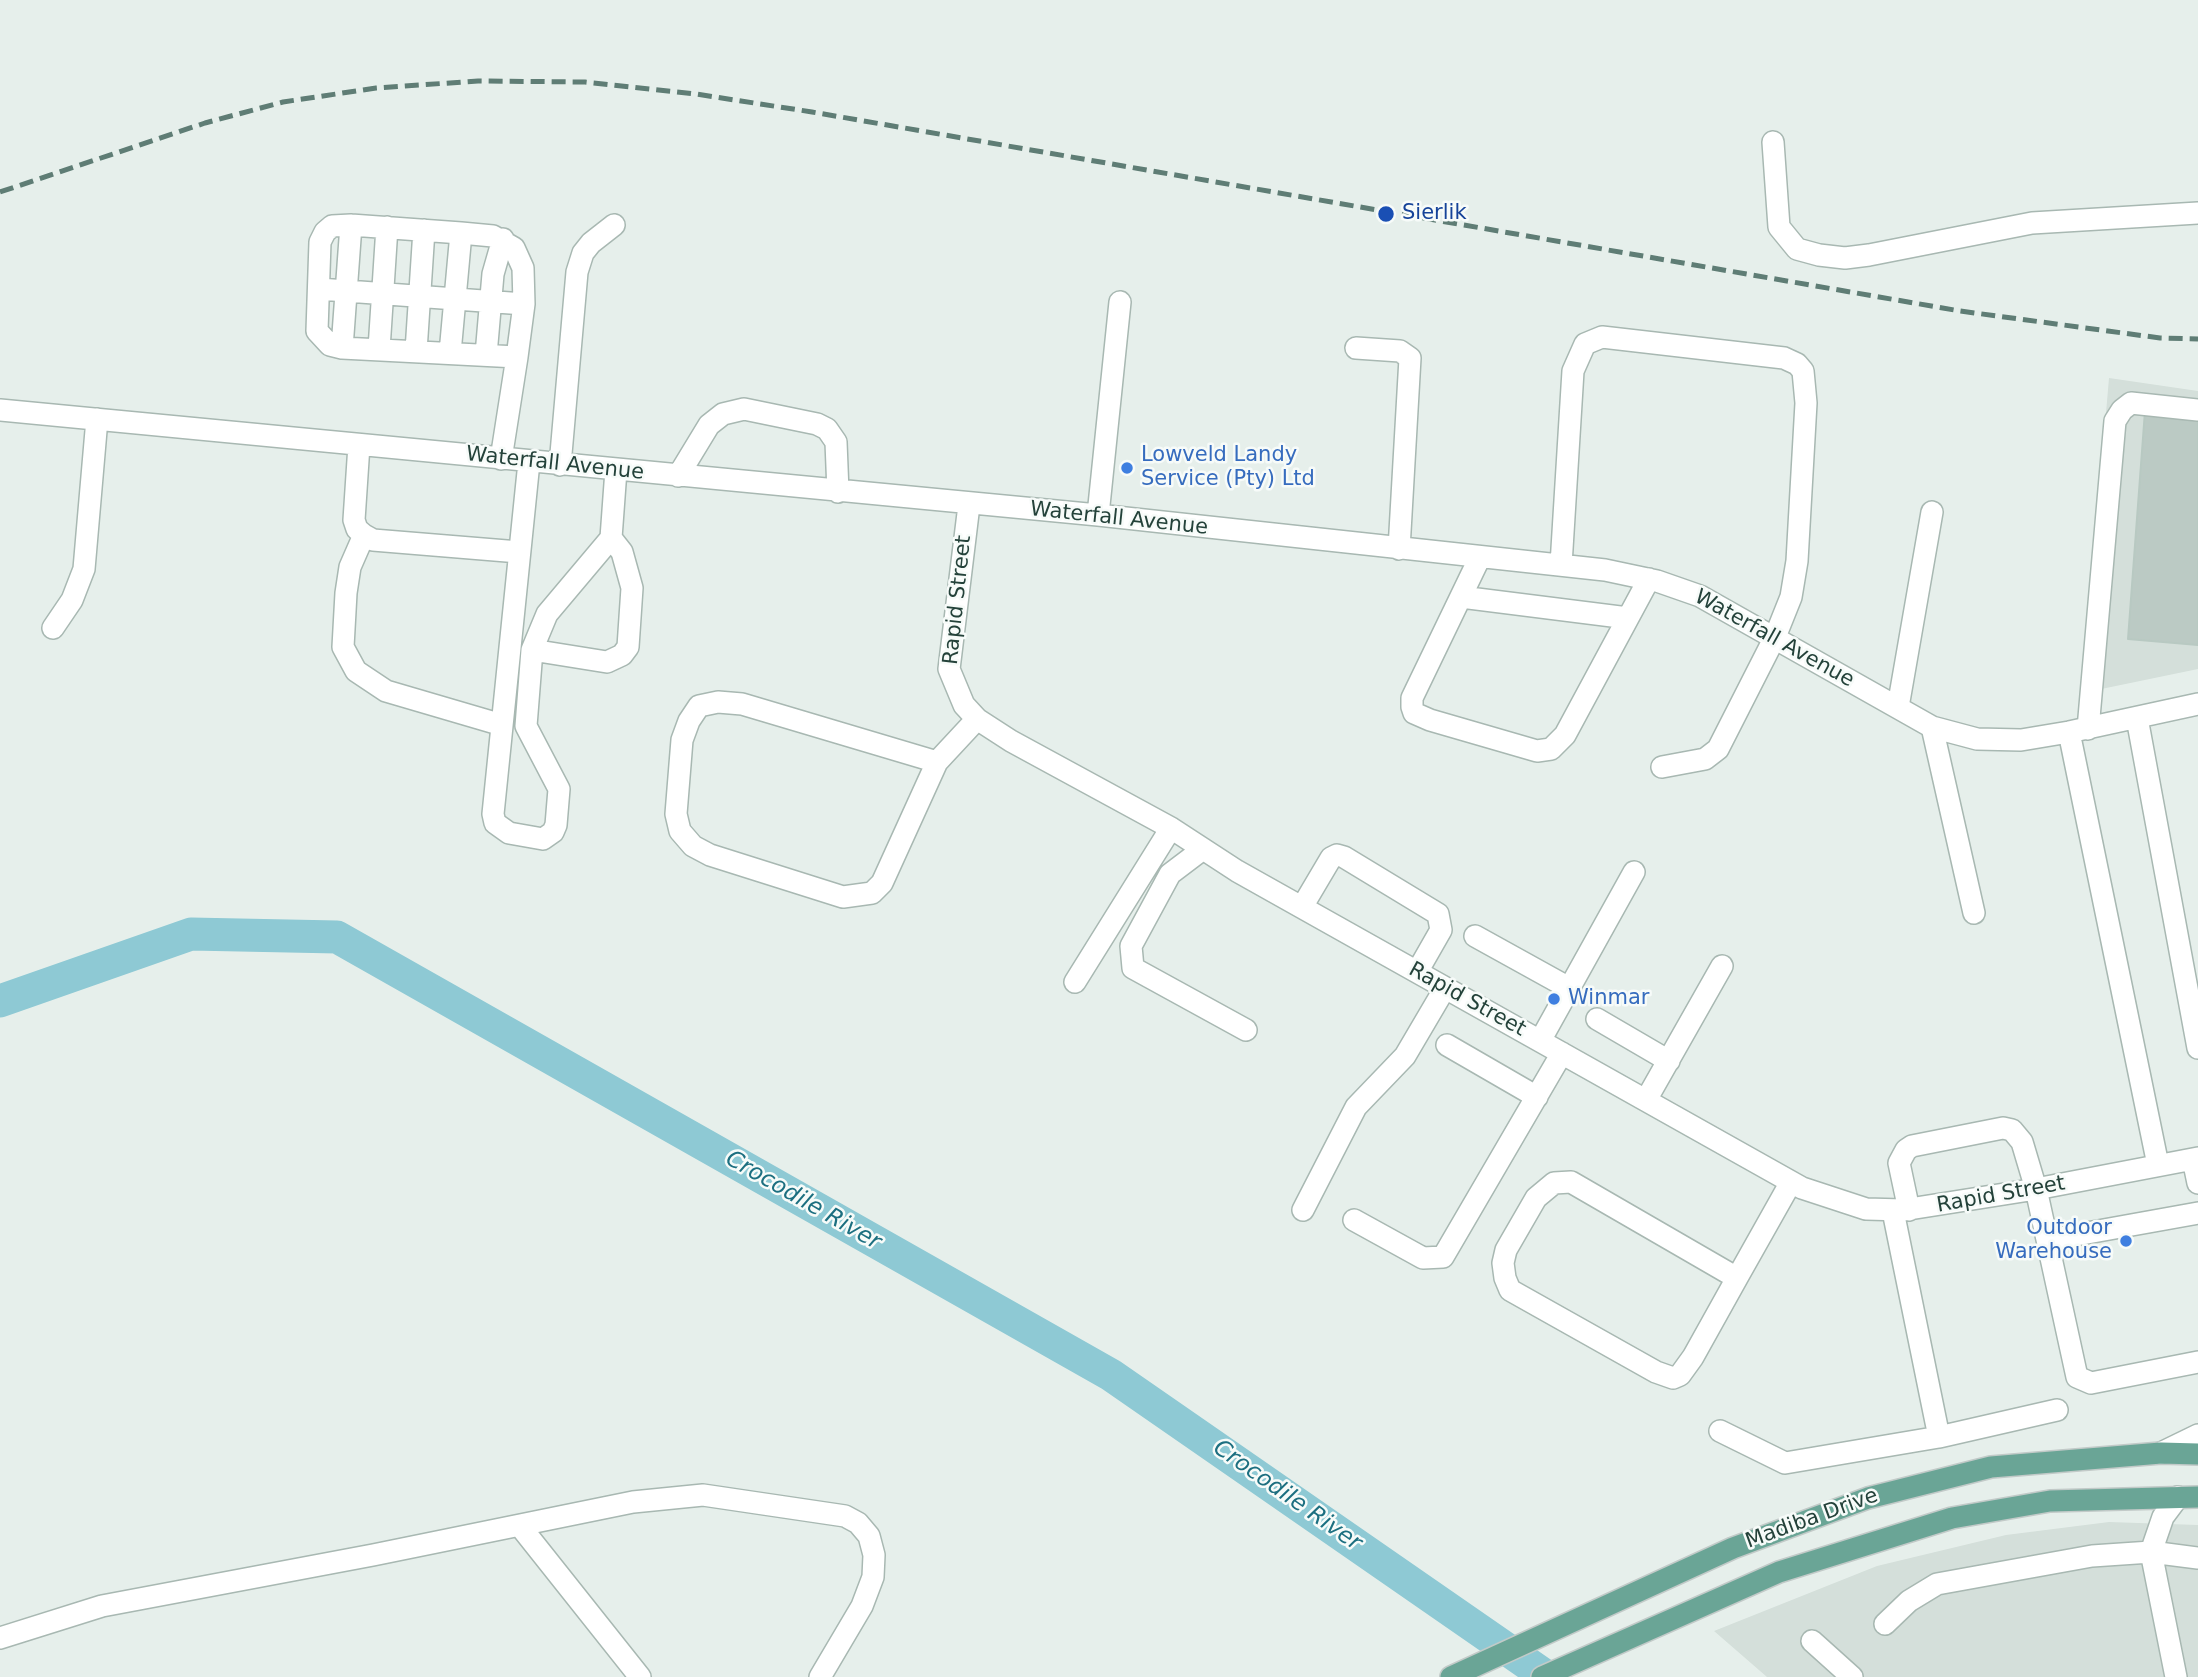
<!DOCTYPE html>
<style>
body{margin:0}
canvas{display:block;background:#e6efeb}
</style>
<canvas width="2198" height="1677"></canvas>
<script>
const c = document.querySelector('canvas').getContext('2d');
c.lineJoin = 'round';
function fill(path, color) { c.fillStyle = color; c.fill(path, 'evenodd'); }
const toPath = rows => new Path2D(rows.map(r => 'M' + r).join(''));
function stroke(path, color, width, dash) { c.strokeStyle = color; c.lineWidth = width; c.lineCap = dash ? 'butt' : 'round'; c.setLineDash(dash || []); c.stroke(path); }
function drawText(font, color, halo, rows, align = 'center') {
  c.font = font + ' "DejaVu Sans",sans-serif'; c.lineWidth = 5; c.setLineDash([]); c.textBaseline = 'middle'; c.strokeStyle = halo; c.fillStyle = color; for (const [text, x, y, turn = 0] of rows) {
    c.save(); c.translate(x, y); c.rotate((+turn || 0) * Math.PI / 180); c.textAlign = isNaN(turn) ? turn : align; if (halo) c.strokeText(text, 0, 0); c.fillText(text, 0, 0); c.restore();
  }
}
const built = toPath([
 [2109,378,2198,391,2198,669,2082,693],
 [2109,1522,2198,1525,2198,1677,1767,1677,1714,1631,1877,1566,2006,1535]
]);
const river = toPath([
 [0,1001,191,934,337,937,1111,1375,1547,1677]
]);
const building = toPath([
 [2145,411,2198,415,2198,645,2128,639,2145,411]
]);
const minor = toPath([
 [1773,142,1779,227,1797,249,1819,255,1845,258,1869,255,2032,223,2198,213],
 [319,289,524,304],
 [342,348,351,225],
 [1356,348,1400,351,1410,358,1399,549],
 [379,349,387,227],
 [416,351,424,230],
 [450,353,461,233],
 [486,355,493,274,503,239],
 [0,410,1098,515,1605,570,1657,581,1700,596,1932,727,1977,739,2021,740,2069,732,2198,704],
 [359,445,354,520,357,529,364,535,373,540,519,552],
 [501,459,517,357,524,304,523,268,514,248,493,236,461,233,351,225,332,226,325,232,320,242,317,331,330,345,342,348,517,357],
 [529,462,493,814,495,823,509,833,543,839,553,832,556,825,559,789,526,726,532,650,547,614,611,538],
 [560,465,577,272,583,253,591,243,614,225],
 [678,476,709,425,723,414,744,409,817,424,827,429,836,442,838,492],
 [969,505,949,669,964,705,977,719,1011,741,1171,828,1237,871,1802,1188,1866,1209,1903,1210,2036,1189,2198,1158],
 [1098,515,1120,302],
 [364,535,350,567,346,593,343,647,356,671,386,691,502,725],
 [1480,557,1412,698,1412,707,1414,713,1430,720,1537,751,1551,749,1565,735,1649,579],
 [1561,565,1573,371,1585,344,1602,337,1784,358,1797,364,1803,371,1806,403,1797,561,1791,597,1775,637,1718,749,1705,759,1662,767],
 [1461,597,1628,618],
 [53,628,72,600,84,569,97,419],
 [532,650,607,662,622,655,628,647,632,588,622,552,611,538,616,470],
 [1898,707,1932,512],
 [2137,718,2198,1048],
 [1932,727,1974,913],
 [2088,729,2115,421,2122,410,2131,403,2198,410],
 [2069,732,2158,1165],
 [937,762,742,704,718,702,699,706,689,721,682,740,676,814,680,831,693,846,710,855,843,897,872,893,882,883,937,762,977,719],
 [1203,849,1170,874,1131,946,1133,968,1246,1030],
 [1302,907,1331,858,1337,855,1344,857,1438,914,1441,930,1417,972],
 [1475,936,1569,988],
 [1075,982,1171,828],
 [1597,1019,1669,1061],
 [1540,1041,1634,872],
 [1447,1045,1537,1097],
 [1646,1100,1722,966],
 [2193,1159,2198,1183],
 [1303,1210,1356,1107,1405,1056,1445,988],
 [1909,1210,1899,1163,1906,1150,1912,1146,2003,1128,2012,1130,2022,1142,2036,1189,2077,1377,2091,1383,2198,1362],
 [1893,1211,1939,1437],
 [1354,1220,1423,1258,1443,1257,1562,1053],
 [2048,1240,2198,1213],
 [1737,1278,1571,1182,1554,1183,1536,1198,1506,1250,1503,1263,1505,1278,1510,1290,1656,1372,1673,1378,1680,1375,1693,1357,1737,1278,1791,1182],
 [1720,1431,1785,1463,1939,1437,2057,1410],
 [2161,1453,2198,1435],
 [520,1526,640,1677],
 [1885,1624,1909,1601,1937,1584,2092,1556,2151,1552,2198,1558],
 [0,1638,102,1606,373,1555,633,1502,703,1495,845,1516,858,1523,869,1536,874,1555,873,1577,862,1606,820,1677],
 [1812,1641,1852,1677],
 [2176,1677,2151,1552,2163,1517,2178,1497]
]);
const major = toPath([
 [1451,1677,1733,1548,1868,1498,1991,1467,2161,1453,2198,1454],
 [1542,1677,1779,1572,1952,1518,2050,1501,2198,1497]
]);
const rail = toPath([
 [0,192,205,123,283,102,376,88,478,81,585,82,696,94,812,112,1960,311,2160,338,2198,339]
]);
const markers = [
 [1386,214,9,"#1a4fb4"],
 [1127,468,7,"#3f7fe0"],
 [1554,999,7,"#3f7fe0"],
 [2126,1241,7,"#3f7fe0"]
];
const transitNames = [
 ["Sierlik",1402,214]
];
const shopNames = [
 ["Lowveld Landy",1141,456],
 ["Service (Pty) Ltd",1141,480],
 ["Winmar",1568,999],
 ["Outdoor",2112,1229,"right"],
 ["Warehouse",2112,1253,"right"]
];
const streetNames = [
 ["Waterfall Avenue",555,464,6],
 ["Waterfall Avenue",1119,519,6],
 ["Rapid Street",958,600,-84],
 ["Waterfall Avenue",1774,639,29],
 ["Rapid Street",1467,1000,29],
 ["Rapid Street",2001,1195,-10],
 ["Madiba Drive",1812,1519,-20]
];
const waterNames = [
 ["Crocodile River",803,1201,30],
 ["Crocodile River",1287,1496,35]
];
fill(built, '#d4dfda');
stroke(river, '#8ec9d4', 33);
fill(building, '#bbcac4');
stroke(building, '#b8c9c2', 2);
stroke(minor, '#a8b8b2', 24);
stroke(major, '#c2cac8', 24);
stroke(minor, '#fff', 21);
stroke(major, '#6aa596', 21);
stroke(rail, '#5f7d75', 5, [14, 7]);
for (const [x, y, r, color] of markers) { const dot = new Path2D(); dot.arc(x, y, r, 0, 2 * Math.PI); c.fillStyle = color; c.fill(dot); stroke(dot, '#f7fbf9', 2.5); }
drawText('21px', '#164399', '#f7fbf9', transitNames, 'left');
drawText('21px', '#366cbe', '#f7fbf9', shopNames, 'left');
drawText('21px', '#24423a', '#f7fbf9', streetNames);
drawText('italic 23px', '#1c6f80', '#f7fbf9', waterNames);
</script>
